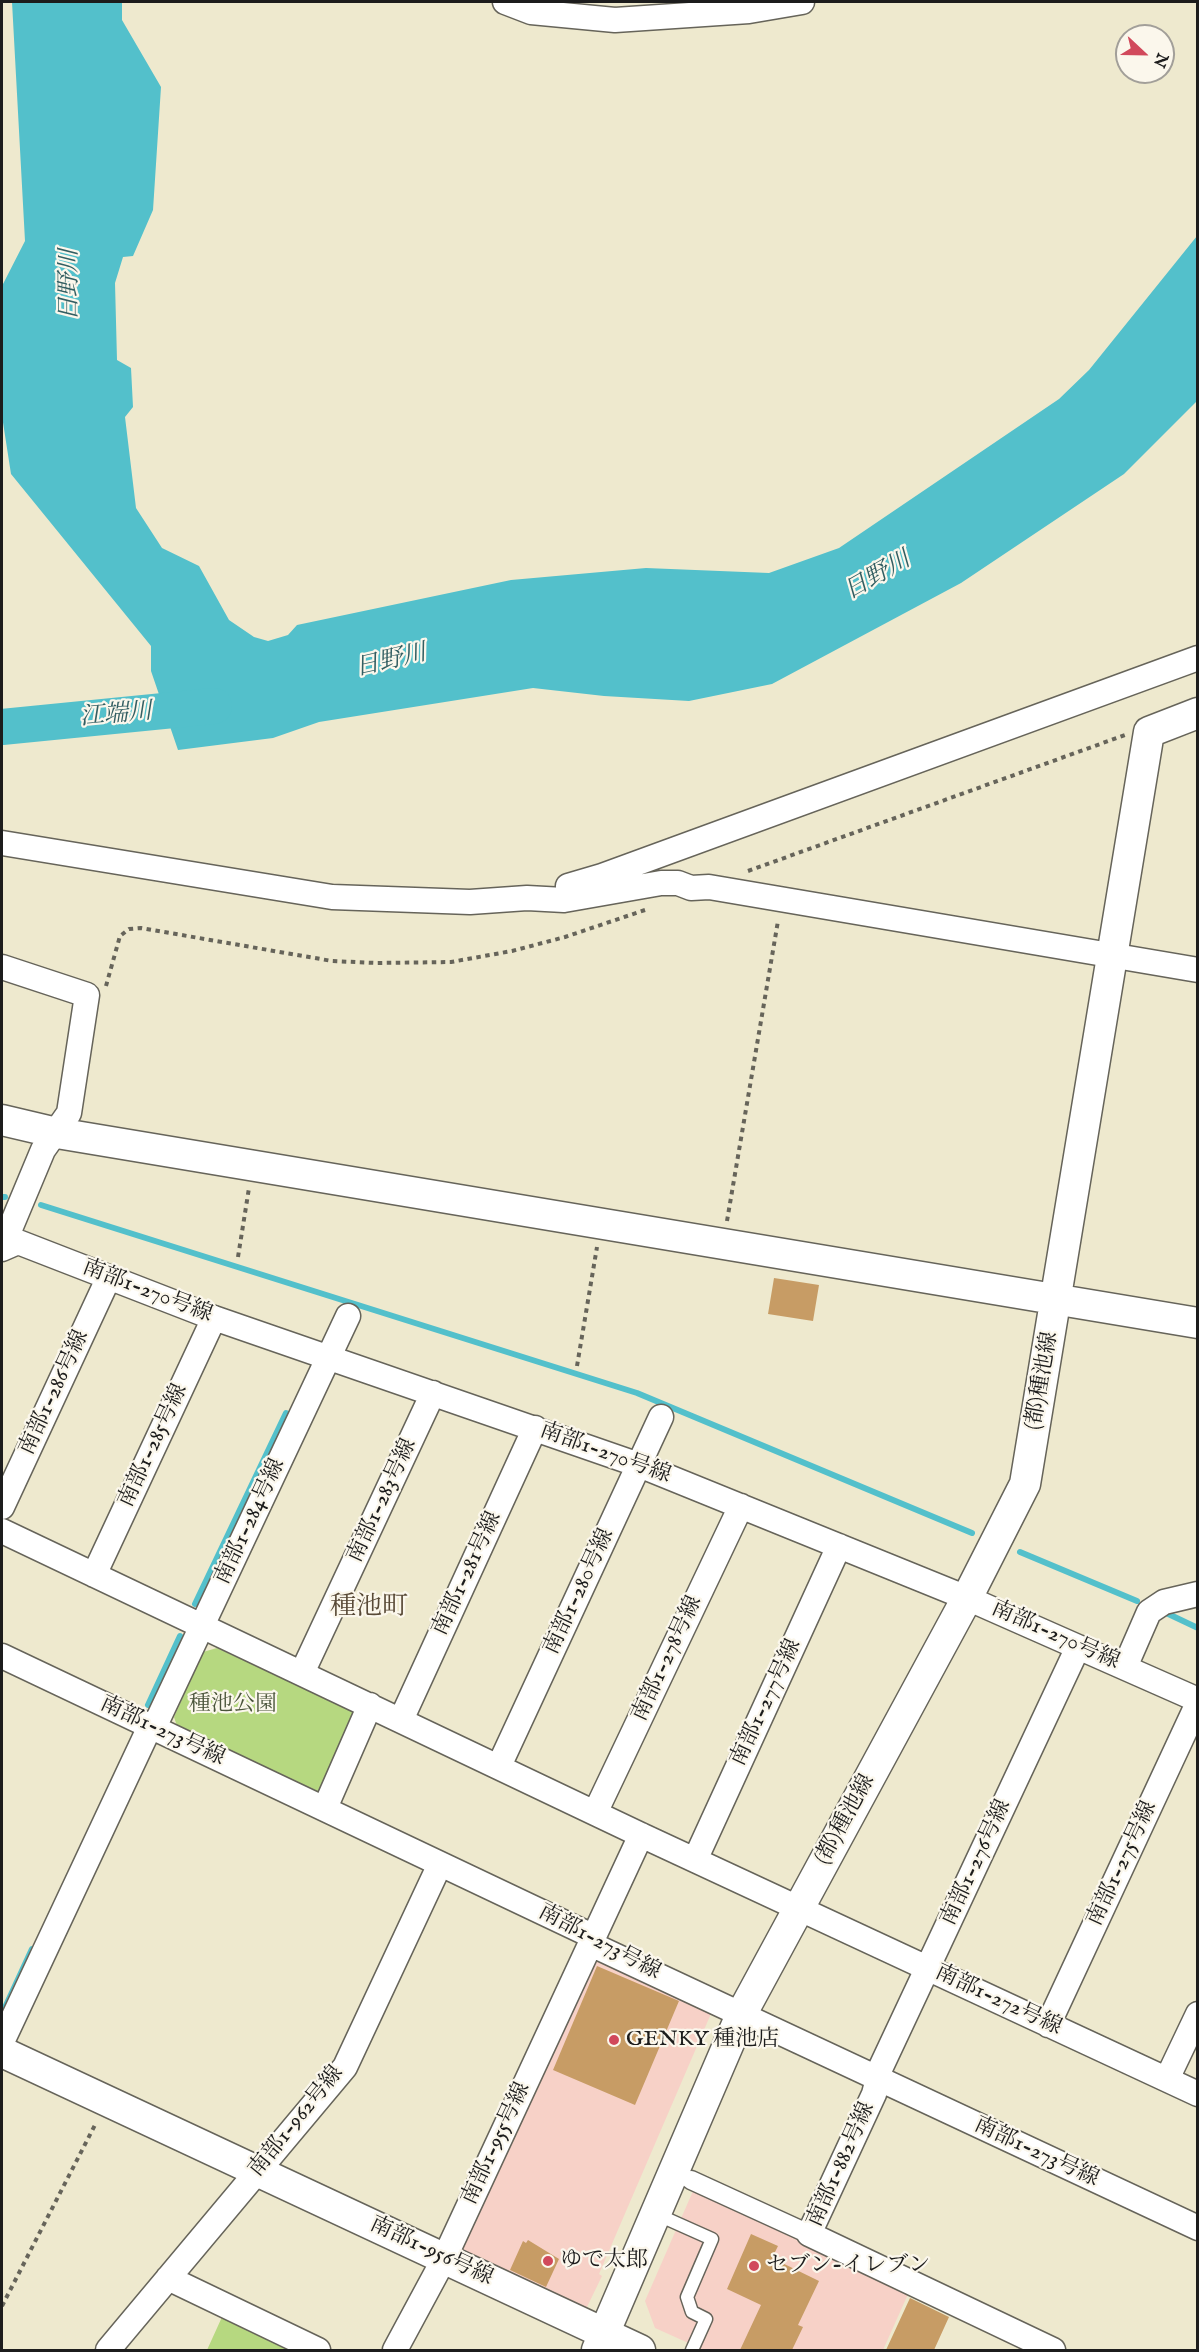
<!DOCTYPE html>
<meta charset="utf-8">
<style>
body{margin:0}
#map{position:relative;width:1199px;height:2352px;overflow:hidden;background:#eee9ce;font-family:"IM FELL English",serif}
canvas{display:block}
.frame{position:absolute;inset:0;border:3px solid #1c1c1c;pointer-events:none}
.north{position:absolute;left:1115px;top:24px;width:60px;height:60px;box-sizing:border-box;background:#fbf7ec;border:2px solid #a29f99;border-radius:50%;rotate:112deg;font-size:16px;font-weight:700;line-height:24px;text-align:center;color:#1c1c1c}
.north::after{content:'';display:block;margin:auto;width:21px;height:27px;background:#d1495b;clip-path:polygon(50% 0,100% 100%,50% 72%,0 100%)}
</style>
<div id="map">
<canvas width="1199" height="2352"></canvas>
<div class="frame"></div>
<div class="north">N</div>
</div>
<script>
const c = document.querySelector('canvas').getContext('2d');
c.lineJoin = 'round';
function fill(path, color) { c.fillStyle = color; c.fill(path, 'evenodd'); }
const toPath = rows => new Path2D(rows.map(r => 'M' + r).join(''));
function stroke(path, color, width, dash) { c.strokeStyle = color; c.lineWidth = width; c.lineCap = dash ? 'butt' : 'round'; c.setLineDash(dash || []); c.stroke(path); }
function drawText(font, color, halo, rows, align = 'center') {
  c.font = font + ' "IM FELL English","Noto Serif JP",serif'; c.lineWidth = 4.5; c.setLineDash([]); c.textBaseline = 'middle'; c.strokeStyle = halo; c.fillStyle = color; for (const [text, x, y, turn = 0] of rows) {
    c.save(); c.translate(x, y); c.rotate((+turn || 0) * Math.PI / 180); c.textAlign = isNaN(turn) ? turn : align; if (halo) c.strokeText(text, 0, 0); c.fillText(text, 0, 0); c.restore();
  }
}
const built = toPath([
 [596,1953,713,2009,599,2274,602,2276,587,2307,579,2309,465,2255,461,2245],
 [693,2191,909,2292,883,2350,704,2350,655,2328,645,2301]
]);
const green = toPath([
 [217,1648,352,1710,357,1723,327,1789,314,1792,178,1729,174,1717,203,1652],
 [222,2317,294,2350,207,2350]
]);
const water = toPath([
 [12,2,122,2,122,20,161,87,153,210,133,256,123,257,115,283,117,360,131,368,133,407,125,417,136,508,162,548,199,566,229,620,254,637,268,641,288,635,297,625,511,580,646,568,769,573,839,548,1059,399,1089,370,1197,236,1197,401,1124,474,961,583,772,684,689,701,604,696,533,688,319,722,273,738,178,750,151,671,151,646,11,474,2,416,2,286,25,241]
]);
const stream = toPath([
 [2,1197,5,1197],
 [41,1205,637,1393,972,1533],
 [1020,1552,1137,1601],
 [195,1604,286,1413],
 [1162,1611,1198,1628],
 [148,1705,180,1636],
 [2,2014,32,1949]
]);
const river = toPath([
 [2,727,214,706]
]);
const building = toPath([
 [774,1278,819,1285,813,1321,768,1314],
 [597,1966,679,2001,635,2105,553,2070],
 [751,2234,778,2246,772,2258,819,2281,798,2325,803,2327,792,2350,740,2350,761,2305,727,2289],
 [528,2240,559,2259,546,2287,510,2270,523,2241,526,2243],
 [910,2298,949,2317,934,2350,886,2350]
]);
const path = toPath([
 [748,871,1125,735],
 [106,986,120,936,129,929,141,928,332,961,377,963,451,962,512,951,565,937,648,909],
 [727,1221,778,921],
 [238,1257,249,1188],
 [577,1366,597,1247],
 [2,2306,96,2123]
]);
const service = toPath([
 [656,2214,712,2239,687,2297,692,2312,706,2319,692,2350]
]);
const pedestrian = toPath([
 [691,2180,809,2234]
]);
const minor = toPath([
 [505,2,531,12,615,20,749,11,802,2],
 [2,843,332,897,470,902,527,898,564,900,661,883,678,883,691,888,709,887,1198,970],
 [568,886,602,876,1198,658],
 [2,967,87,995,69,1113,43,1150,2,1248],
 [2,1249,18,1242,214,1318,639,1465,967,1598,1198,1700],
 [2,1507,108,1279],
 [2,1531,641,1835,1198,2094],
 [94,1575,214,1318],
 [2,1656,586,1933,597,1947,1198,2228],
 [1125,1667,1149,1612,1164,1602,1198,1594],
 [302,1673,433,1393],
 [401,1720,535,1428],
 [499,1766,661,1417],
 [325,1808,370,1705],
 [595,1813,741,1506],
 [695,1860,839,1546],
 [1048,2025,1198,1703],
 [2,2042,146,1735,159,1717,348,1316],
 [1167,2079,1198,2014],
 [168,2278,318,2350],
 [108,2350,345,2067,440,1864],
 [395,2350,444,2259,641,1835],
 [1053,2350,809,2234,874,2094,881,2067,1078,1647]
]);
const tertiary = toPath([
 [2,1120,57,1133,1198,1323],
 [2,2052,640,2350],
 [597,2350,741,2015,967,1598,1025,1484,1149,732,1198,713]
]);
const markers = [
 [614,2040,6,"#d1495b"],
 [548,2261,6,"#d1495b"],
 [754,2266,6,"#d1495b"]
];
const streetNames = [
 ["南部1-270号線",147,1292,21],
 ["(都)種池線",1043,1381,-80],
 ["南部1-286号線",55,1393,-65],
 ["南部1-285号線",154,1446,-65],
 ["南部1-270号線",605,1454,20],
 ["南部1-283号線",383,1501,-65],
 ["南部1-284号線",251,1522,-65],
 ["南部1-281号線",468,1574,-65],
 ["南部1-280号線",580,1592,-65],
 ["南部1-270号線",1055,1636,24],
 ["南部1-278号線",668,1659,-65],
 ["南部1-277号線",767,1703,-65],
 ["南部1-273号線",162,1732,25],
 ["(都)種池線",846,1820,-61],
 ["南部1-276号線",977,1863,-65],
 ["南部1-275号線",1123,1864,-65],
 ["南部1-273号線",599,1943,28],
 ["南部1-272号線",998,2001,25],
 ["南部1-962号線",297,2122,-51],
 ["南部1-955号線",497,2144,-65],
 ["南部1-273号線",1036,2153,25],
 ["南部1-882号線",842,2165,-66],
 ["南部1-956号線",431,2252,25]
];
const parkNames = [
 ["種池公園",233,1705]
];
const poiNames = [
 ["GENKY 種池店",626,2040],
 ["ゆで太郎",560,2261],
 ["セブン-イレブン",766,2266]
];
const waterNames = [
 ["日野川",71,285,-90],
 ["日野川",878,577,-30],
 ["日野川",391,662,-13],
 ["江端川",116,716,-5]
];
const quarterNames = [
 ["種池町",369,1609]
];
fill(built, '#f7d1c7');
fill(green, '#b6d880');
fill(water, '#53c0cb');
stroke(stream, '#53c0cb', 6);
stroke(river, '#53c0cb', 36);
fill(building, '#c79c65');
stroke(service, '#66645a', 15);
stroke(pedestrian, '#66645a', 21);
stroke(minor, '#66645a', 27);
stroke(tertiary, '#66645a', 33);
stroke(path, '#66645a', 4, [4.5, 4.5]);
stroke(service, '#fff', 12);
stroke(pedestrian, '#fff', 18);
stroke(minor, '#fff', 24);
stroke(tertiary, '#fff', 30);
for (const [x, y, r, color] of markers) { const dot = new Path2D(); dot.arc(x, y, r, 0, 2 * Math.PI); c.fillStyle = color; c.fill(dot); stroke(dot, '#fbf7ec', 2); }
drawText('22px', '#1c1c1c', '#fbf7ec', streetNames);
drawText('22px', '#4a543a', '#fbf7ec', parkNames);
drawText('22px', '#1c1c1c', '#fbf7ec', poiNames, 'left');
drawText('italic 24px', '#325e62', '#fbf7ec', waterNames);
drawText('26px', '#584936', '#fbf7ec', quarterNames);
</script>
